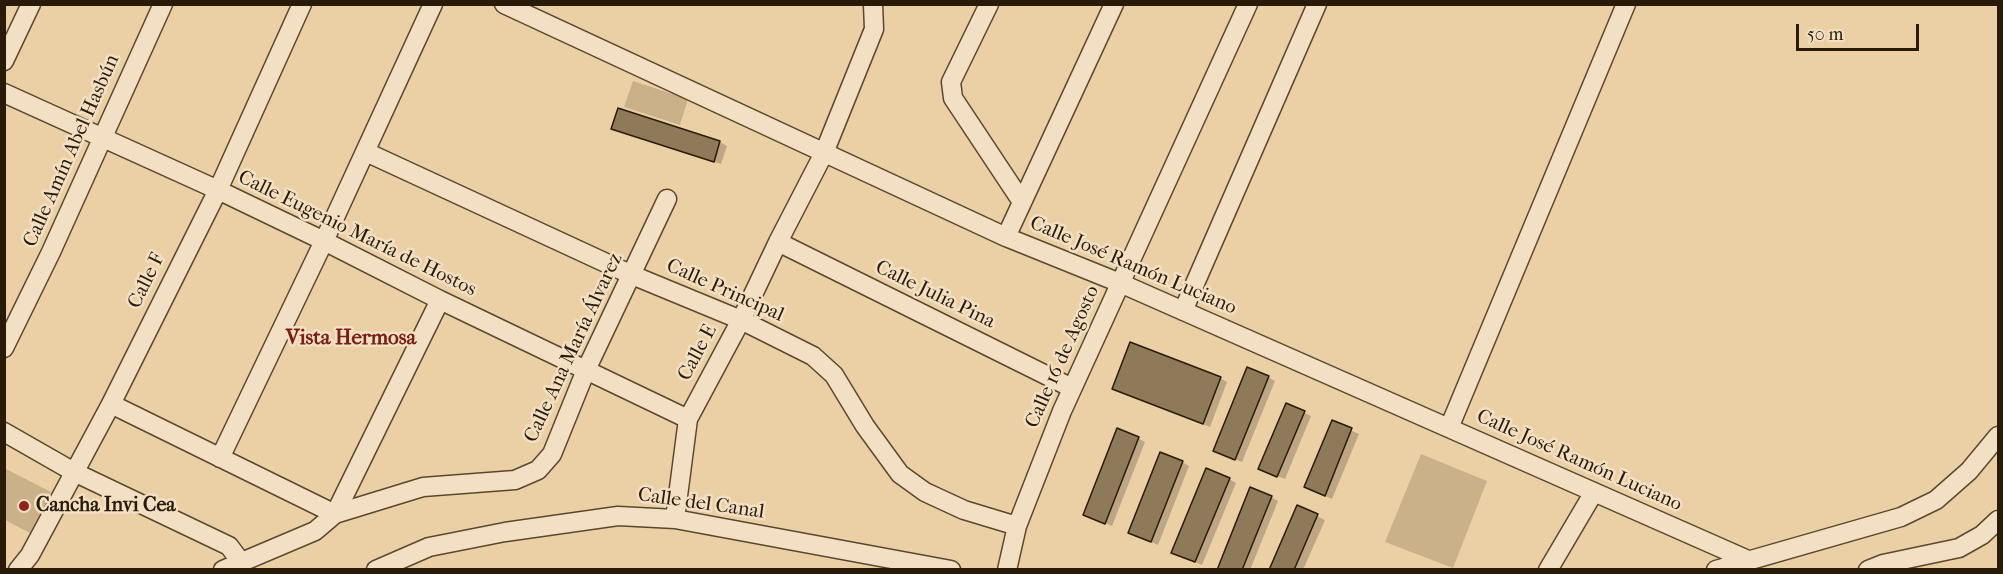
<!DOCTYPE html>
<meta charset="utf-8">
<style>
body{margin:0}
#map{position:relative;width:2003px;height:574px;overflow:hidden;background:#ecd0a5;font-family:"IM FELL French Canon",serif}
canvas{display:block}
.frame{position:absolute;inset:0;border:6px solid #291b07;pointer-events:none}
.scale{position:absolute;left:1796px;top:24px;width:123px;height:27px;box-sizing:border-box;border:3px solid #291b07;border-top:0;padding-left:8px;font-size:18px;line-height:21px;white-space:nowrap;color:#291b07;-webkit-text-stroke:4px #f3e0c4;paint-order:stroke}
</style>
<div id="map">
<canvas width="2003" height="574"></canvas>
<div class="frame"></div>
<div class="scale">50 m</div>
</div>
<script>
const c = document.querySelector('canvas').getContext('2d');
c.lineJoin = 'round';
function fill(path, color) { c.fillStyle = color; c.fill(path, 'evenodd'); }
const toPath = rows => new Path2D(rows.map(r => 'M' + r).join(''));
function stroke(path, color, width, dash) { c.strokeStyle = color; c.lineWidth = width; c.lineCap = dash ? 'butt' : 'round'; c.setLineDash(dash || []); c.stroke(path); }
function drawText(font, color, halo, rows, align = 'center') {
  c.font = font + ' "IM FELL French Canon",serif'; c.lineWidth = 5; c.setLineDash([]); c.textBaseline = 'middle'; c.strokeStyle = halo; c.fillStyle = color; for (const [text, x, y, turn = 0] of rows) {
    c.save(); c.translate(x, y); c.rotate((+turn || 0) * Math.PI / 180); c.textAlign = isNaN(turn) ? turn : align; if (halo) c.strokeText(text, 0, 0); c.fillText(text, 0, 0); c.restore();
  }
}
const green = toPath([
 [633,81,688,99,680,125,624,107],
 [1421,454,1487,481,1453,568,1385,542],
 [4,468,51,492,30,533,5,520]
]);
const shadow = toPath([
 [619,110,720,142,727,146,721,164,620,132,613,128],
 [1268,377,1275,381,1242,462,1222,454],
 [1220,378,1227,382,1210,427,1121,392],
 [1287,405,1311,416,1285,479,1267,472],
 [1332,422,1359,434,1332,499,1313,491],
 [1138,438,1145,442,1112,526,1085,515],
 [1182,462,1189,466,1158,545,1130,533],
 [1229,479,1236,483,1202,565,1180,556],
 [1271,497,1278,501,1250,570,1219,569],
 [1298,507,1325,520,1303,570,1271,570]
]);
const building = toPath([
 [618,108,720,141,714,162,611,129,618,108],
 [1130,342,1221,377,1203,424,1112,389,1130,342],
 [1247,367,1269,376,1235,460,1213,451,1247,367],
 [1286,403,1305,411,1277,477,1258,469,1286,403],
 [1332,420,1352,428,1325,496,1304,487,1332,420],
 [1117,428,1139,437,1105,524,1083,515,1117,428],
 [1160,452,1183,461,1151,542,1128,533,1160,452],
 [1206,468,1230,478,1195,562,1171,553,1206,468],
 [1250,487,1272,496,1242,570,1217,570,1250,487],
 [1297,505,1318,514,1294,570,1269,570,1297,505]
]);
const minor = toPath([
 [504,4,1006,237,1120,283,1748,560],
 [989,4,951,82,953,98,1022,202],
 [4,61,31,4],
 [4,93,218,190,324,241,440,300,688,419],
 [366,152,632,275,741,320,813,356,834,375,865,426,900,474,925,492,964,510,1017,526],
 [1006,237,1114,4],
 [778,242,1072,388],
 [1183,311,1317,4],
 [4,348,51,252,163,4],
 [111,404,335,514,440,300],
 [1449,428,1626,4],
 [4,432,74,472,229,546,241,562],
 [220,458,324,241,433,4],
 [675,519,688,419,741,320,778,242,824,153,874,29,873,4],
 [18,570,30,555,111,404,218,190,302,4],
 [223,570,315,531,335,514,423,487,515,480,538,470,552,454,586,370,667,199],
 [376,570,429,547,505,532,618,516,675,519,951,570],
 [1007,570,1017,526,1062,411,1248,4],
 [1548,570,1594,492],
 [1716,570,1901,517,1936,500,1969,471,1998,436],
 [1868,570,1883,564,1959,548,1982,535,1998,520]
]);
const markers = [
 [24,506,6,"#8f2418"]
];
const streetNames = [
 ["Calle Amín Abel Hasbún",72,151,-66],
 ["Calle Eugenio María de Hostos",357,234,26],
 ["Calle José Ramón Luciano",1133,266,23],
 ["Calle F",147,281,-64],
 ["Calle Principal",725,291,24],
 ["Calle Julia Pina",935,295,26],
 ["Calle Ana María Álvarez",574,348,-65],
 ["Calle E",698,353,-62],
 ["Calle 16 de Agosto",1063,357,-66],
 ["Calle José Ramón Luciano",1579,461,24],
 ["Calle del Canal",701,504,8]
];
const poiNames = [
 ["Cancha Invi Cea",36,506]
];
const neighbourhoodNames = [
 ["Vista Hermosa",351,339]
];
fill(green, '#cbb18a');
fill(shadow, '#0003');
fill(building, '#8e7959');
stroke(building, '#291b07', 1.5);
stroke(minor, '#5a482e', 21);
stroke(minor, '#f3e0c4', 18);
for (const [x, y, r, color] of markers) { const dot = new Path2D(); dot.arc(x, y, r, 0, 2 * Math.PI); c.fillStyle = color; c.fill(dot); stroke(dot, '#f3e0c4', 2); }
drawText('20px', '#291b07', '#f3e0c4', streetNames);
drawText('bold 20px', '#291b07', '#f3e0c4', poiNames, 'left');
drawText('bold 21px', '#7a1f14', '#f3e0c4', neighbourhoodNames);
</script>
